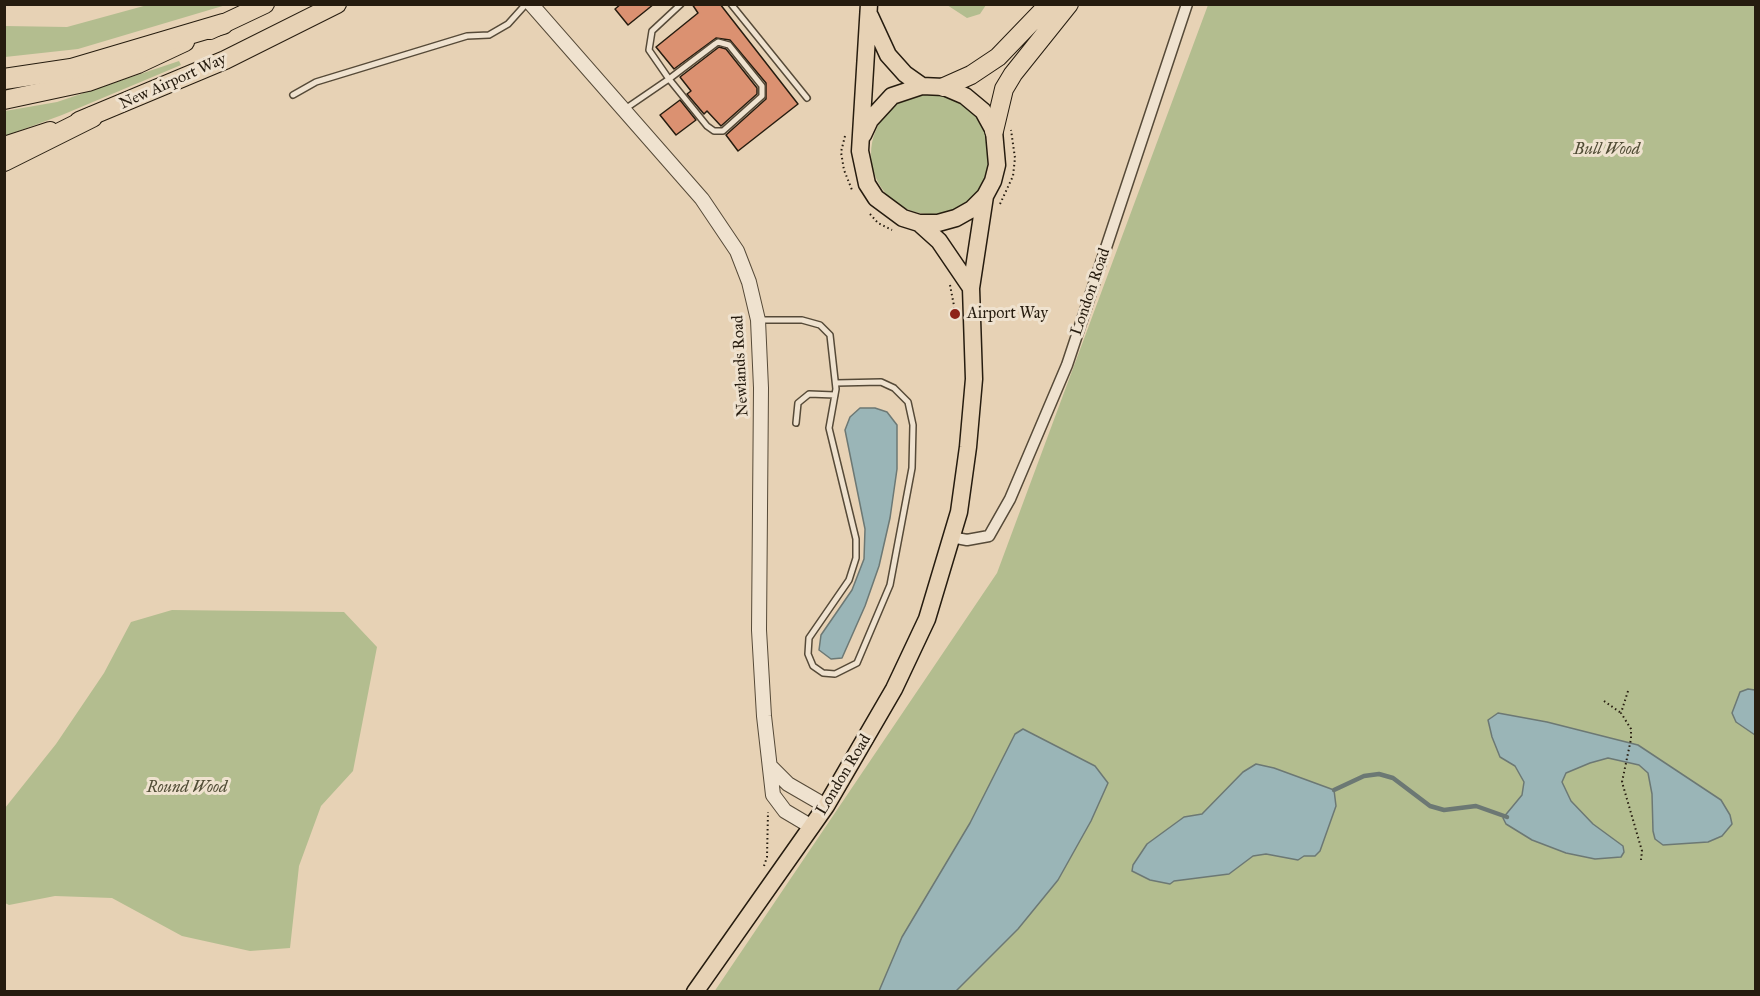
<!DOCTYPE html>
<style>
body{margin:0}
#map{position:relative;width:1760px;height:996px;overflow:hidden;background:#e7d2b5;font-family:"IM FELL Great Primer",serif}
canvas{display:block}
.frame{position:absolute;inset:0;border:6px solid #261c0f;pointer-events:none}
</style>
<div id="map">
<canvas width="1760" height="996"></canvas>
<div class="frame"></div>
</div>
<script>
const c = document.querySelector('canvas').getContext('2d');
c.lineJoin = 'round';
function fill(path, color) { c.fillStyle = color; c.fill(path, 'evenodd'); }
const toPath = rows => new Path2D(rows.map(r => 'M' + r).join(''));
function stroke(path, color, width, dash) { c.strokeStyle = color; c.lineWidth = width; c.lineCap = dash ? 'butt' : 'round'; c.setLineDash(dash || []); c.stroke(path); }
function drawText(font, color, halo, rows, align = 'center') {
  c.font = font + ' "IM FELL Great Primer",serif'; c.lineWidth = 6; c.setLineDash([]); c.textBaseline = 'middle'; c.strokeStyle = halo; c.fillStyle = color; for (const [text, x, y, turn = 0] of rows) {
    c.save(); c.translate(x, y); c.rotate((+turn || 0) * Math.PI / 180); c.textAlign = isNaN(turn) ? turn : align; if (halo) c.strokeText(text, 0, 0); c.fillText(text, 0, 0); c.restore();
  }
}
const green = toPath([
 [151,4,226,5,78,49,5,57,5,26,67,27],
 [947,5,986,5,980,14,967,18],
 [1208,5,1755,5,1755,991,714,992,997,573],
 [179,61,181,65,62,115,5,136,5,111,57,102],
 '871 154a60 60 0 1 1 120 0a60 60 0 1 1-120 0Z',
 [172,610,344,612,377,647,353,771,321,806,299,866,290,948,250,951,182,936,112,898,55,896,9,905,5,903,5,808,56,744,104,673,131,622]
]);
const water = toPath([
 [860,408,875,408,887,412,897,425,897,469,890,518,879,566,865,606,842,658,831,659,819,650,821,635,852,590,864,559,865,529,845,430,850,417,860,408],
 [1748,689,1755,690,1755,735,1736,722,1732,713,1740,692,1748,689],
 [1498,713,1547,722,1638,745,1721,800,1730,815,1732,824,1722,836,1708,842,1663,845,1655,839,1653,831,1652,794,1648,773,1639,765,1608,758,1590,763,1566,773,1562,782,1571,801,1593,824,1623,846,1624,852,1621,857,1595,859,1566,853,1532,840,1506,824,1503,818,1522,795,1524,782,1515,766,1500,757,1492,737,1488,720,1498,713],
 [1023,729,1095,766,1108,783,1091,821,1058,880,1018,929,956,991,879,991,902,937,970,823,1015,734,1023,729],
 [1256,764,1274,768,1334,790,1336,806,1320,851,1315,856,1304,856,1298,860,1266,854,1253,856,1229,874,1174,881,1170,884,1150,880,1132,871,1133,865,1147,844,1184,817,1202,814,1243,772,1256,764]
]);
const stream = toPath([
 [1334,790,1364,776,1379,774,1393,778,1430,806,1444,810,1476,806,1507,817]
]);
const building = toPath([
 [621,4,654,4,628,25,615,9,621,4],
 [692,4,720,4,798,104,738,151,726,135,766,99,766,83,730,40,716,38,674,69,656,47,698,13,692,4],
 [719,47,726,49,757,88,757,94,721,126,707,111,704,114,687,94,691,91,680,77,719,47],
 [680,100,696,120,676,135,660,115,680,100]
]);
const path = toPath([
 [845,136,841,152,844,170,852,190],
 [1000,204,1013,176,1015,158,1011,130],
 [870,214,878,223,892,230],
 [950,285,955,311],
 [1628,691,1621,713,1631,729,1631,739,1622,782,1642,851,1641,860],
 [1604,701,1621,713],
 [764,866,767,857,768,812]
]);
const service = toPath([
 [731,4,807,98],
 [293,95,316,82,467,36,489,35,508,24,526,4],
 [625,109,663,83,669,79,715,44,718,42,729,45,762,86,762,96,723,131,714,131,707,126,669,79,649,50,652,31,681,4],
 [759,320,802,320,820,325,830,335,836,389,829,428,856,539,856,558,849,580,809,638,808,654,813,666,823,673,835,674,857,663,890,585,912,468,913,425,908,402,894,388,881,382,836,383],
 [796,423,798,403,809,394,835,395]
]);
const minor = toPath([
 [951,537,967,540,989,536,1010,499,1067,365,1187,4]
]);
const tertiary = toPath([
 [531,4,702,199,737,251,749,282,758,320,761,388,759,630,764,716,773,795,785,811,812,827],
 [771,767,788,784,826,806]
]);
const primary = toPath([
 [870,16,888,55,905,74,922,86],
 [863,135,870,120,892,96,922,86,944,87,965,96,983,111,994,131,997,165,993,181,985,196,972,209,956,218,938,223,919,223,903,218,876,198,867,184,860,151,869,4],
 [919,223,939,241,971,288],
 [695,992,826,806,894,689,927,619,959,512,968,447,974,379,971,288,985,196]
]);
const trunk = toPath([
 [210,30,265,4],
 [944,87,971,75,998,57,1049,4],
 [4,100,88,82,138,64,185,42],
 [79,121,225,60,337,4],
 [994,131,1004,89,1013,74,1069,4],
 [4,146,50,131]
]);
const motorway = toPath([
 [4,79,71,69,223,24],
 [4,161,92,117]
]);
const markers = [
 [955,314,6,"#8f2418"]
];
const streetNames = [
 ["New Airport Way",173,82,-24],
 ["London Road",1091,292,-71],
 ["Newlands Road",741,366,-93],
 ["London Road",844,775,-59]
];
const parkNames = [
 ["Bull Wood",1607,150],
 ["Round Wood",187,788]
];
const poiNames = [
 ["Airport Way",967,314]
];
fill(green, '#b3bd8f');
fill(water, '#9ab5b7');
stroke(water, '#6c7874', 1.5);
stroke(stream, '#6c7874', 4.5);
fill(building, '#db9171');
stroke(building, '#261c0f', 1.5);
stroke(service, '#564a38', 8);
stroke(minor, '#564a38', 13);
stroke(tertiary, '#564a38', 16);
stroke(primary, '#261c0f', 19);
stroke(trunk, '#261c0f', 20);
stroke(motorway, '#261c0f', 22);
stroke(path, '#261c0f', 2, [1.5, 3]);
stroke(service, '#efe2cf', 5);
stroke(minor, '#efe2cf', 10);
stroke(tertiary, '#efe2cf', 14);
stroke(primary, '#e7d2b5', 16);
stroke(trunk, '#e7d2b5', 18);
stroke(motorway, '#e7d2b5', 20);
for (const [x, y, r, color] of markers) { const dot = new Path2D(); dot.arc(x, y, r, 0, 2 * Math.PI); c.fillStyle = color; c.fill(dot); stroke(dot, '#efe2cf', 2); }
drawText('16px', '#261c0f', '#efe2cf', streetNames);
drawText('italic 16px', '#504c35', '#efe2cf', parkNames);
drawText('16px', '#261c0f', '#efe2cf', poiNames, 'left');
</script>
